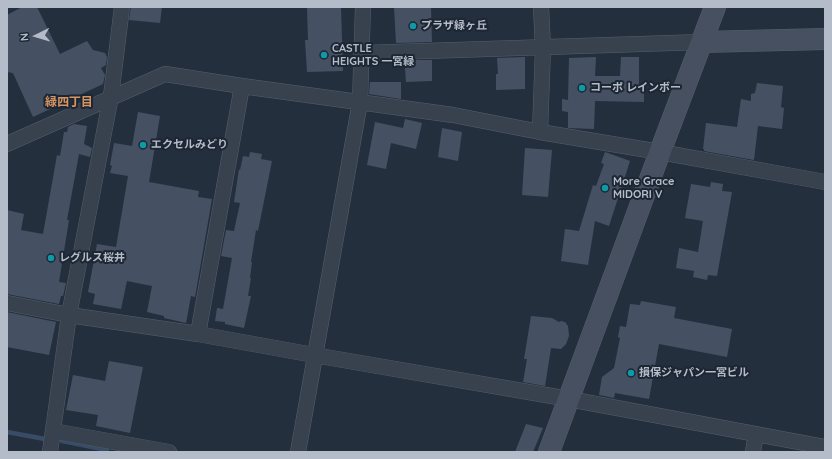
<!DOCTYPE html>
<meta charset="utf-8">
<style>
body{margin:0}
#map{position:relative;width:832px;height:459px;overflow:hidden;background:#242f3e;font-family:Quicksand,sans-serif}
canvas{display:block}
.frame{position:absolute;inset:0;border:8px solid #b4bcc9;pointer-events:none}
.north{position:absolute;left:16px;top:16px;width:40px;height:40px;-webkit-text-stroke:3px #1d2633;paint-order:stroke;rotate:265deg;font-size:11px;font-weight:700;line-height:16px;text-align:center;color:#b4bcc9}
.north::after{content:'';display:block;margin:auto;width:14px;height:18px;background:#b4bcc9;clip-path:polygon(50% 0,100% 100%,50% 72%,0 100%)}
</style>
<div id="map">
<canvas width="832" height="459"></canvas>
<div class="frame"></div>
<div class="north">N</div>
</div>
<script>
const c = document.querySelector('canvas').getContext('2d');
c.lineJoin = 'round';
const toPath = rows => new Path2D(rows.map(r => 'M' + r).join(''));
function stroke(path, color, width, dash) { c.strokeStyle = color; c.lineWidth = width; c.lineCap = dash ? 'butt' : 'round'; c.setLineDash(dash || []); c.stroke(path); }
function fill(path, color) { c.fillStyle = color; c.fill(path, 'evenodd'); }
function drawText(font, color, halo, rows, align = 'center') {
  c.font = font + ' Quicksand,"Noto Sans JP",sans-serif'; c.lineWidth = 4; c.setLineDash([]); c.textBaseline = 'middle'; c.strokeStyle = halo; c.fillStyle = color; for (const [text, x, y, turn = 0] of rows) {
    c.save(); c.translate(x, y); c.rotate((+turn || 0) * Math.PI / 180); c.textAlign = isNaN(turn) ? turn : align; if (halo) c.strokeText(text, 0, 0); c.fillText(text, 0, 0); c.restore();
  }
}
const stream = toPath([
 [7,432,45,439],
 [62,441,107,450]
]);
const building = toPath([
 [22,7,37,7,60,54,87,41,93,50,105,53,107,57,106,65,101,68,105,75,103,84,33,117,13,73,7,72,7,15],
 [131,7,162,7,160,23,129,20],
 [307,7,341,7,343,71,307,72,305,40,308,40],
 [394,7,431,7,432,42,396,43],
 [525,57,525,89,496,90,496,74,498,74,497,58],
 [596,57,595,76,620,76,621,57,639,57,639,90,644,90,644,102,595,101,594,129,568,128,568,112,562,111,562,99,568,100,569,58],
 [411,60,432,60,432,81,406,82,405,68],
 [370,82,401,82,401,99,369,94],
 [757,83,783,86,781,107,784,108,782,129,758,126,754,160,704,151,704,149,703,149,706,123,737,127,741,99,751,101,751,94,755,93],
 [138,112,160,116,149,182,199,191,198,197,212,199,195,297,191,296,186,323,164,318,164,316,147,312,152,286,127,281,121,309,93,304,95,294,88,292,97,244,116,247,128,176,110,173,112,166,110,165,114,143,132,146],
 [405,119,422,123,416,149,391,143,386,169,367,165,375,122,403,128],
 [74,124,87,126,84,144,92,148,90,157,79,154,67,220,69,220,59,282,66,283,63,296,61,296,59,304,7,294,7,210,24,214,21,230,43,234,57,155,60,156,64,132,67,132,68,127],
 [442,128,462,132,458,161,438,157],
 [525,148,552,150,548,197,522,195],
 [250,152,262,154,261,159,272,161,258,231,256,230,251,262,252,262,250,278,251,278,248,296,251,296,244,328,225,324,225,322,215,321,217,308,223,309,232,258,221,256,226,230,234,231,240,203,234,202,239,169,240,170,243,156,249,157],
 [605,152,630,161,609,226,595,221,588,265,561,261,565,229,579,231,593,185,596,186,604,164,601,163],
 [711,182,723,184,722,191,732,192,717,276,708,275,707,280,693,277,694,271,676,268,679,248,698,252,703,221,685,218,691,184,710,187],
 [641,301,676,307,674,318,732,329,727,357,659,344,649,399,615,393,614,398,599,395,602,377,614,368,620,338,618,337,620,326,626,327,630,304,640,305],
 [7,312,56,322,49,355,7,347],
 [531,316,552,318,559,322,561,321,565,322,568,326,569,336,566,344,561,349,551,348,545,386,523,382,527,359,524,359],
 [109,361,143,367,130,433,96,426,98,415,66,410,73,375,105,381],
 [526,424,543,428,533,452,515,452]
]);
const street = toPath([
 [363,53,702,42],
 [540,132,543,48,541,7],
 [7,144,165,74,242,86,453,115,540,132,660,152,825,182],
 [7,303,69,315,198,334,314,355,569,399,825,447],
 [198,334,242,86],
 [53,431,169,452],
 [50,452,69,315,111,96,122,7],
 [298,452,360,102,363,7],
 [753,452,756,434]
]);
const secondary = toPath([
 [702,42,825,39],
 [549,452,660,152,715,7]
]);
const markers = [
 [413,26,4,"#0f9aa8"],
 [324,55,4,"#0f9aa8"],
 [582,88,4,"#0f9aa8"],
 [143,145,4,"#0f9aa8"],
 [605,188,4,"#0f9aa8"],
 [51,258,4,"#0f9aa8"],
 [631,373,4,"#0f9aa8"]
];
const poiNames = [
 ["プラザ緑ヶ丘",421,26],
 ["CASTLE",332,49],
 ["HEIGHTS 一宮緑",332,62],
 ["コーポ レインボー",590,88],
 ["エクセルみどり",151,145],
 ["More Grace",613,182],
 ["MIDORI V",613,195],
 ["レグルス桜井",59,258],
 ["損保ジャパン一宮ビル",639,373]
];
const neighbourhoodNames = [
 ["緑四丁目",69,102]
];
stroke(stream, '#394c67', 4.5);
fill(building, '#455162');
stroke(street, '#565f6c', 16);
stroke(secondary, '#565f6c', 22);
stroke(street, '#38414e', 15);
stroke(secondary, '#465061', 21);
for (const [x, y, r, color] of markers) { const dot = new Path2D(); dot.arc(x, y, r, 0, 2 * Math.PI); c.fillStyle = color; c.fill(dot); stroke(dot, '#1d2633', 1.5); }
drawText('bold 11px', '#b4bcc9', '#1d2633', poiNames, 'left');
drawText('bold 12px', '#d59563', '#1d2633', neighbourhoodNames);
</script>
